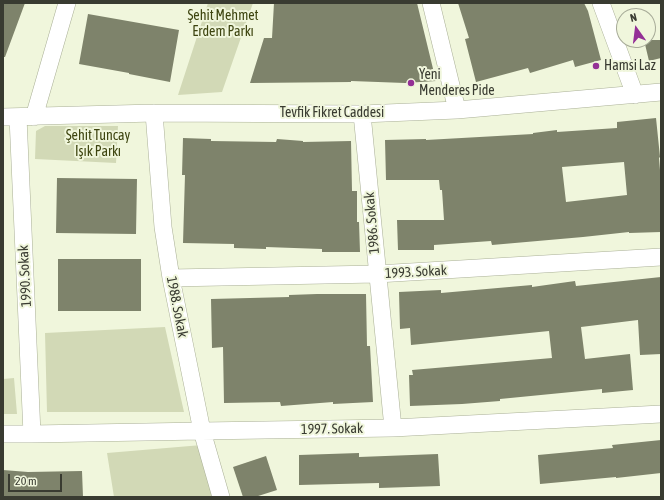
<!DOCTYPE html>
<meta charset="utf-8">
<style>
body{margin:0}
#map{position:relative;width:664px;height:500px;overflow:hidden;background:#f0f6dc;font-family:"Asap Condensed",sans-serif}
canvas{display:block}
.frame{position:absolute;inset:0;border:4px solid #393b31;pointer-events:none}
.north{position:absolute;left:616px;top:8px;width:40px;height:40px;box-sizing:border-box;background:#f0f6dc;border:1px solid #a7ab98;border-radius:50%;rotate:346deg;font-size:11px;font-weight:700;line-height:16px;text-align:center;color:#393b31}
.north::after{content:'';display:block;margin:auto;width:14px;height:18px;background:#943096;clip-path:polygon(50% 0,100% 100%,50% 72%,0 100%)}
.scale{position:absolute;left:8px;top:474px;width:54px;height:18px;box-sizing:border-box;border:2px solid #393b31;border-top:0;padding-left:5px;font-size:12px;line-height:14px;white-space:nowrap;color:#393b31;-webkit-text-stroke:3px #f0f6dc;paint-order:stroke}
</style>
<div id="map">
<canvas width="664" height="500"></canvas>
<div class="frame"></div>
<div class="north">N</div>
<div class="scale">20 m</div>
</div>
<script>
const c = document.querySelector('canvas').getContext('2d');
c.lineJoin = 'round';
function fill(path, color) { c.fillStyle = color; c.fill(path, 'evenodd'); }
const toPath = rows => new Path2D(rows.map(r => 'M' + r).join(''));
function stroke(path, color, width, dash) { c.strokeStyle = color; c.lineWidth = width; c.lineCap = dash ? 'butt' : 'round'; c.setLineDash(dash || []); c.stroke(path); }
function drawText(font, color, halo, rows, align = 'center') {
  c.font = font + ' "Asap Condensed",sans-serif'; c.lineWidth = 4; c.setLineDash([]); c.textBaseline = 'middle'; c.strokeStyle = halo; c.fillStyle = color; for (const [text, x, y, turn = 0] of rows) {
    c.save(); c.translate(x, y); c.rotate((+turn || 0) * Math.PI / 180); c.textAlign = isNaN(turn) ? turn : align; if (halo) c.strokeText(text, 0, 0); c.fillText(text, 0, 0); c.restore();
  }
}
const green = toPath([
 [208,3,253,3,222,92,178,95],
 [45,126,118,126,116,163,35,159,36,131],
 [165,327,184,412,47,412,45,333],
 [14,378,17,414,3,414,3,379],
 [202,445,216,497,114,497,107,453]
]);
const building = toPath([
 [3,3,25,3,5,57,3,57],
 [274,3,417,3,436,81,405,83,351,81,351,82,250,83,264,38,272,38],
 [458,3,584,3,588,11,601,60,575,67,573,60,530,73,528,68,476,82,465,39,469,38],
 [88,14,179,30,170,82,129,74,129,73,79,64],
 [644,40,661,40,661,58,649,61],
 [656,118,660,157,659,158,661,182,661,232,629,233,629,232,583,237,492,245,491,241,434,245,434,250,398,250,397,220,444,220,442,190,440,190,439,180,386,180,385,140,426,139,426,140,533,134,533,133,557,130,557,132,617,128,617,122],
 [624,162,627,195,566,202,562,167],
 [183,138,211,139,211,141,276,142,277,139,303,141,303,142,351,141,352,191,357,191,357,222,359,222,360,252,322,252,322,249,266,247,266,249,234,248,234,244,183,243,185,175,182,175],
 [57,178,137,179,136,234,56,233],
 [58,259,141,259,141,311,58,311],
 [661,277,661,354,640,355,638,320,581,327,585,359,630,354,633,390,602,393,602,389,500,399,500,401,462,404,410,406,409,375,413,375,412,370,552,358,549,331,411,345,410,328,400,329,399,292,441,290,441,293,532,285,532,287,575,281,576,286],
 [317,294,366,294,367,346,370,346,373,402,333,404,333,402,281,406,280,402,224,403,223,347,212,348,211,299,289,297,289,295],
 [661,440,661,473,616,478,616,477,540,484,538,455,613,448,612,445],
 [359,453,359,457,438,454,440,486,379,488,379,483,299,485,299,455],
 [266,456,277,490,255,497,243,497,233,467],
 [3,470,28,472,82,471,83,497,3,497]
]);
const minor = toPath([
 [431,3,457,110],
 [601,3,635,95],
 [154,113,163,227,171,278,202,431,221,497],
 [362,114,393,428],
 [3,117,154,113,362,114,457,110,661,92],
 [18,117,32,434],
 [34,117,67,3],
 [171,278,377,274,661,257],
 [3,434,32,434,202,431,393,428,661,414]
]);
const markers = [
 [596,66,4,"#943096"],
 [411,83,4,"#943096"]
];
const parkNames = [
 ["Şehit Mehmet",223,16],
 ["Erdem Parkı",223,32],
 ["Şehit Tuncay",98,136],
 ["Işık Parkı",98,152]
];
const poiNames = [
 ["Hamsi Laz",604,66],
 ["Yeni",419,75],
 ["Menderes Pide",419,91]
];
const streetNames = [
 ["Tevfik Fikret Caddesi",332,113],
 ["1986. Sokak",372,223,-95],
 ["1993. Sokak",416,272,-3],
 ["1990. Sokak",25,276,-93],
 ["1988. Sokak",177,307,79],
 ["1997. Sokak",332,429,-1]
];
fill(green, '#d2d9b6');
fill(building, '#7e836b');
stroke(minor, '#aab097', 18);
stroke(minor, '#fff', 17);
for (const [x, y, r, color] of markers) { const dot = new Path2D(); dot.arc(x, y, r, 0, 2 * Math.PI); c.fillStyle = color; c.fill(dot); stroke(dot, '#f0f6dc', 1.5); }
drawText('14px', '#3d440f', '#f0f6dc', parkNames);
drawText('14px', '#393b31', '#f0f6dc', poiNames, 'left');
drawText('14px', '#393b31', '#f0f6dc', streetNames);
</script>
